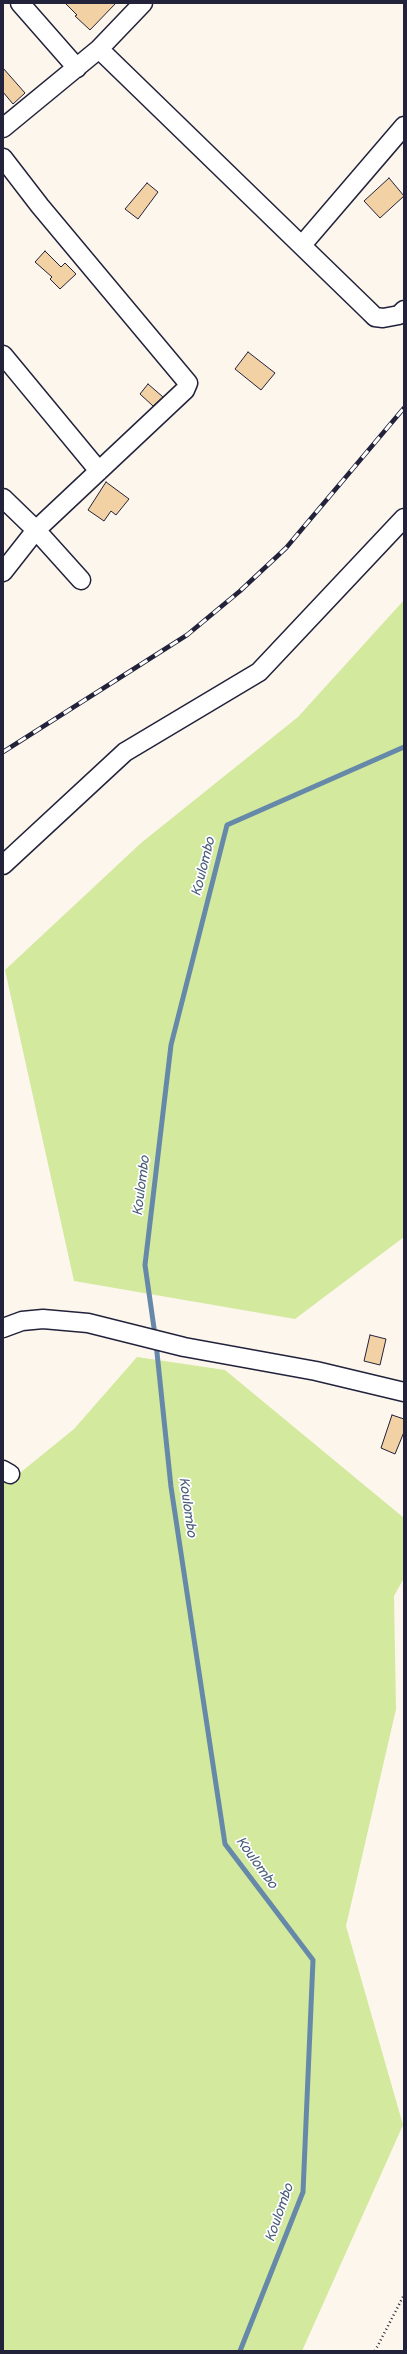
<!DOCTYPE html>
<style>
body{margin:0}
#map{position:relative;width:407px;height:2354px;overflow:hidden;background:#fcf6ed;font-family:Pangolin,sans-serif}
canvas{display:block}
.frame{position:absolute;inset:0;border:4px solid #22223b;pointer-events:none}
</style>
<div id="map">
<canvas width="407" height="2354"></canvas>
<div class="frame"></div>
</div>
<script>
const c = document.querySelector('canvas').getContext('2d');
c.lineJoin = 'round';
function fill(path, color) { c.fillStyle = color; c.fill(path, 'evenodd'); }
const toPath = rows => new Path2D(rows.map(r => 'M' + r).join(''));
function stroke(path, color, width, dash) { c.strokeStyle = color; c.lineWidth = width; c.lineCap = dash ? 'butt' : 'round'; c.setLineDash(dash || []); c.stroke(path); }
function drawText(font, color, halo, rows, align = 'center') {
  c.font = font + ' Pangolin,sans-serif'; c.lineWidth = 3.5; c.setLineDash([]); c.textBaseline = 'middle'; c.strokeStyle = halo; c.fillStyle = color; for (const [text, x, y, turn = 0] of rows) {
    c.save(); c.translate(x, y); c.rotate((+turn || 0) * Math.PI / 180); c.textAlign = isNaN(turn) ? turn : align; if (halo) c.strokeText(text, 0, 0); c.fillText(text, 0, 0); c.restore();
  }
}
const green = toPath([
 [404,600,404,1237,295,1319,74,1281,5,970,141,843,298,717],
 [137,1357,225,1370,404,1518,404,1578,394,1596,396,1709,346,1926,403,2125,302,2351,3,2351,3,1482,21,1472,74,1429]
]);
const stream = toPath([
 [155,1335,145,1265,171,1045,227,825,404,747],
 [156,1343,171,1487,225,1844,313,1960,303,2192,240,2351]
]);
const building = toPath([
 [65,3,116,3,90,30,75,16,77,15,65,3],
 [3,68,25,93,13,104,3,92,3,68],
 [389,178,404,196,380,218,364,201,389,178],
 [147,183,158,192,138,219,125,209,147,183],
 [45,251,61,267,65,263,76,274,60,289,50,279,52,277,35,262,45,251],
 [248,352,275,373,261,390,235,369,248,352],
 [148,384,163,397,153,406,140,394,148,384],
 [106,482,129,499,116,515,111,511,104,521,88,510,106,482],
 [370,1335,386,1339,380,1365,364,1361,370,1335],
 [392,1415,404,1419,404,1432,395,1454,381,1448,392,1415]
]);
const path = toPath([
 [375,2351,404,2295]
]);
const minor = toPath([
 [20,3,77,68],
 [99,49,370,312,375,317,383,318,399,315,404,310],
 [3,128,99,49,143,3],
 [3,158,40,206,188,383,185,390,36,530,3,572],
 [302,245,404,126],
 [3,355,99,471],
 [3,498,36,530,81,580],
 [3,865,125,752,259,672,404,518],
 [3,1328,22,1321,43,1319,88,1323,184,1347,316,1371,404,1392],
 [3,1470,10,1474]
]);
const rail = toPath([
 [3,752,187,635,240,591,286,548,404,408]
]);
const waterNames = [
 ["Koulombo",204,867,-76],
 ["Koulombo",142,1186,-83],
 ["Koulombo",187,1507,82],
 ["Koulombo",256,1863,54],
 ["Koulombo",280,2213,-71]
];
fill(green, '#d3e99d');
stroke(stream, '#6689a9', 5);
fill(building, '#f2d2a4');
stroke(building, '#22223b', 1);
stroke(minor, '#22223b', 21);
stroke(path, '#22223b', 2.5, [1, 3]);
stroke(minor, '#fff', 18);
stroke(rail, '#22223b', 4.5);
stroke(rail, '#fff', 3, [9]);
drawText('italic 14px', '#4a5e7b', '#fff', waterNames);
</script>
